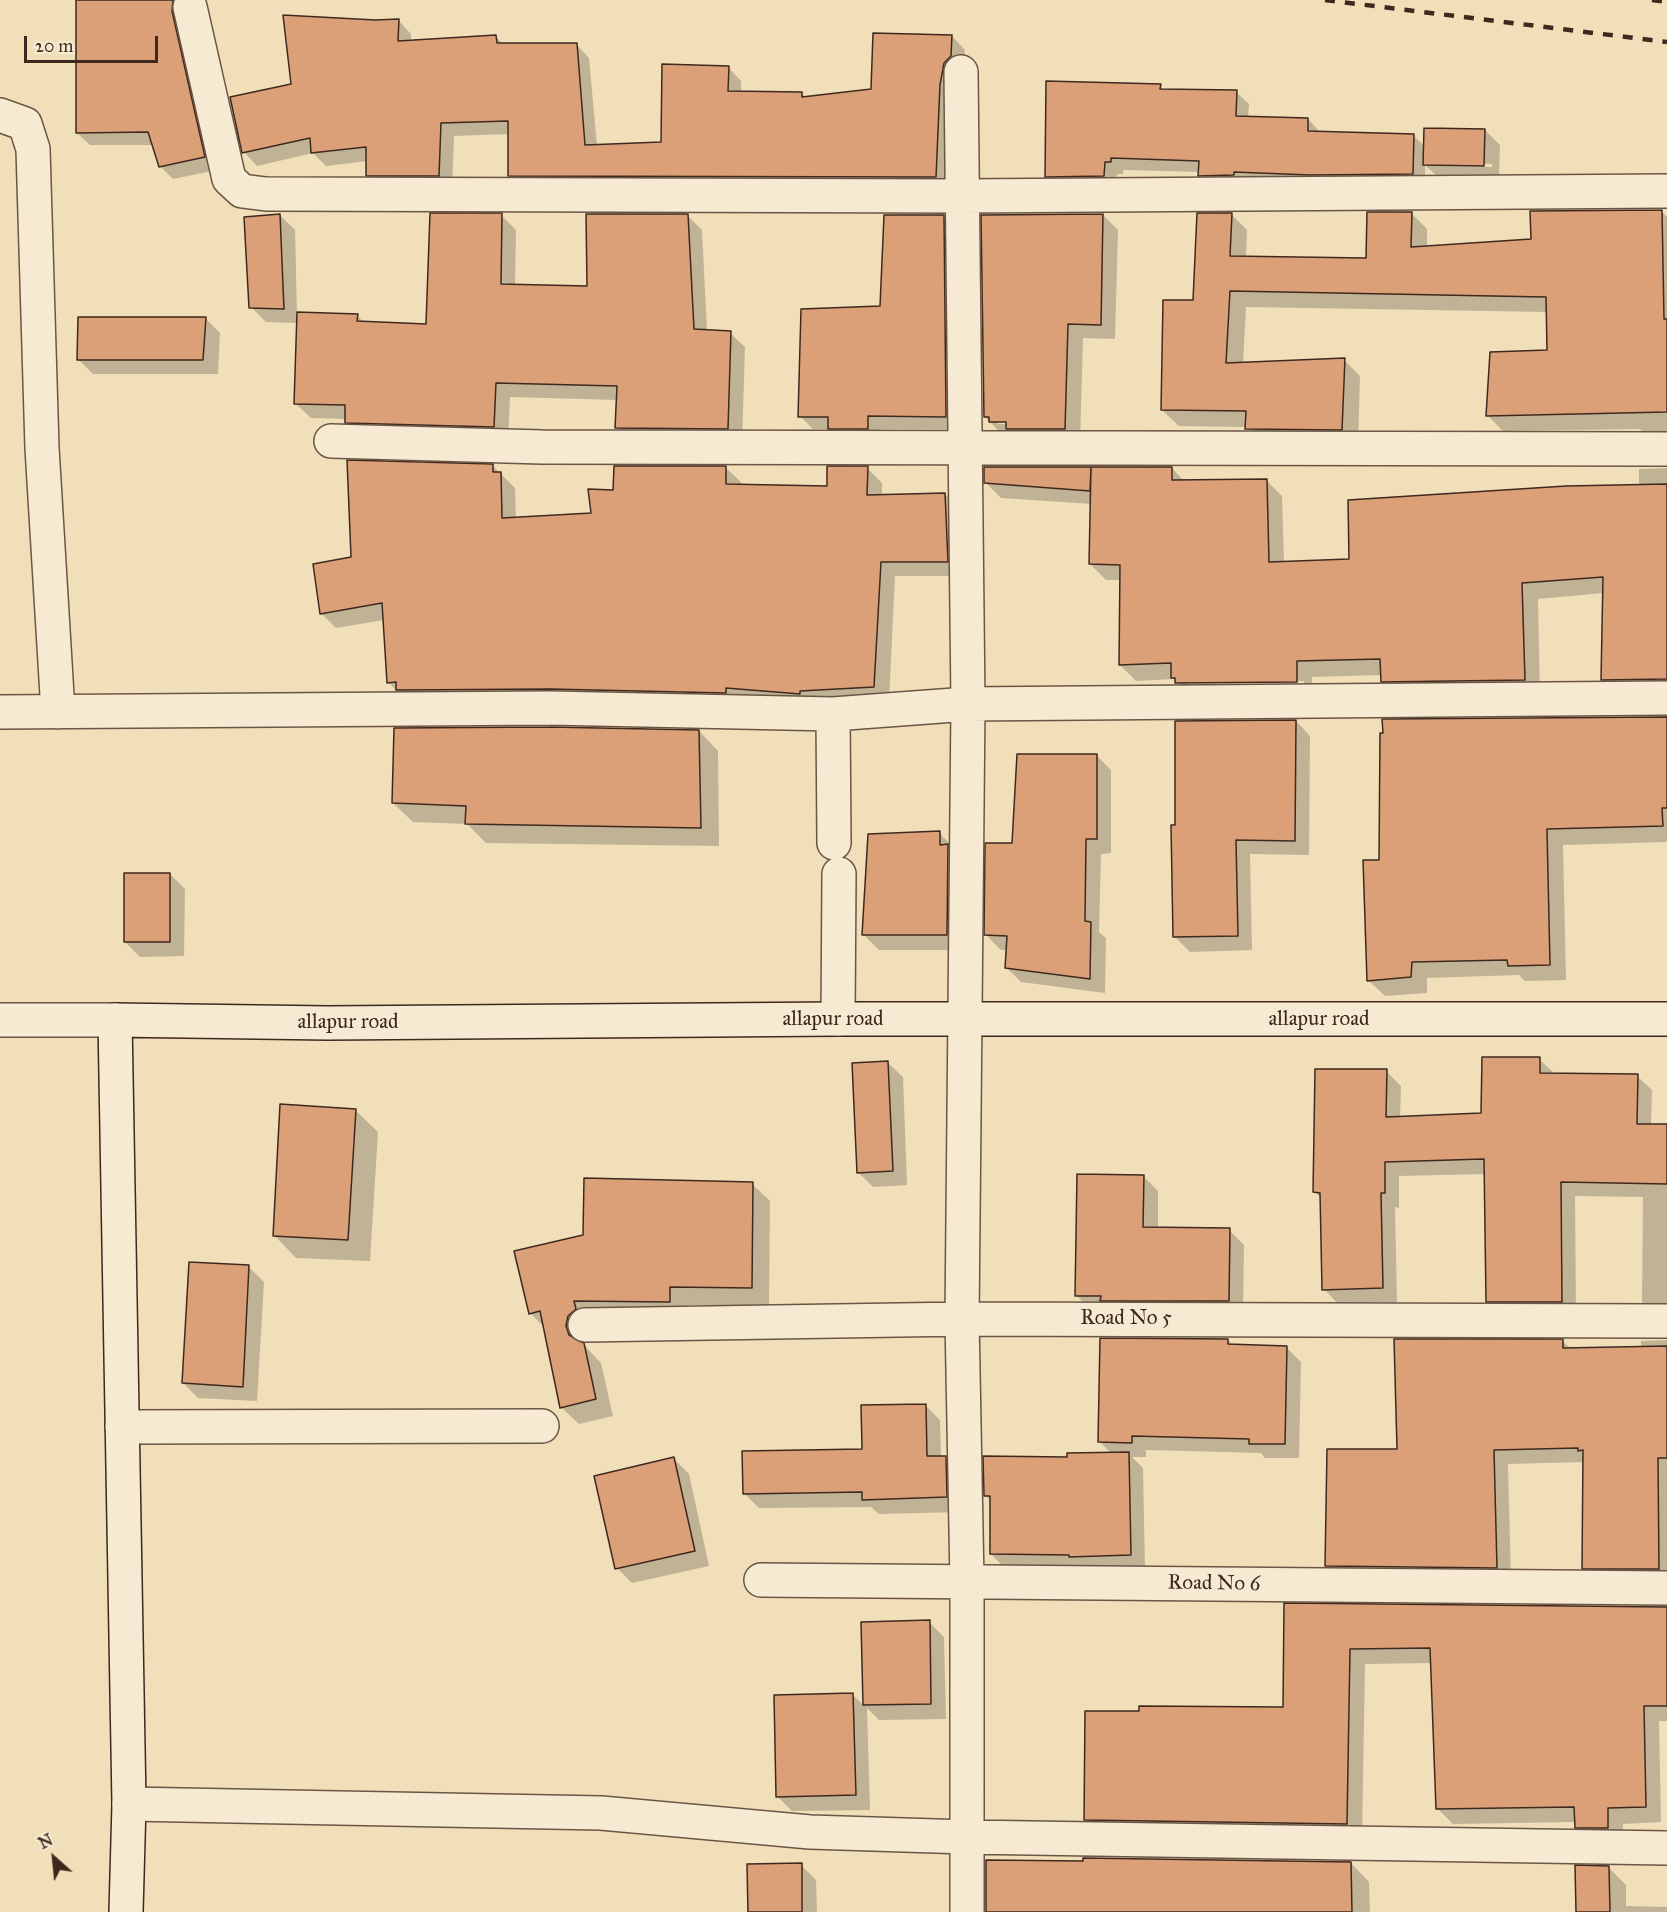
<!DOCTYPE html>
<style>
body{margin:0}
#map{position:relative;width:1667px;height:1912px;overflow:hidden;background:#f1dfb9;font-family:"IM FELL Great Primer",serif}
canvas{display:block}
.north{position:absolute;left:24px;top:1828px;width:60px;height:60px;-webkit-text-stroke:4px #f6ead2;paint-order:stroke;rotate:333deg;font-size:16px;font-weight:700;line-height:24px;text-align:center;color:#3e291f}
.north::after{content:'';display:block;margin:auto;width:21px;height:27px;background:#3e291f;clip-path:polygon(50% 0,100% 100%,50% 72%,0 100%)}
.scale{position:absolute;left:24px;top:36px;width:134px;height:27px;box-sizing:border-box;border:3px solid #3e291f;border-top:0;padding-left:8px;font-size:18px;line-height:21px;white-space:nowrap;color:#3e291f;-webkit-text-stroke:4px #f6ead2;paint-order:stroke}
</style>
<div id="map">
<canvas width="1667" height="1912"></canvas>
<div class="north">N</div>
<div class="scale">20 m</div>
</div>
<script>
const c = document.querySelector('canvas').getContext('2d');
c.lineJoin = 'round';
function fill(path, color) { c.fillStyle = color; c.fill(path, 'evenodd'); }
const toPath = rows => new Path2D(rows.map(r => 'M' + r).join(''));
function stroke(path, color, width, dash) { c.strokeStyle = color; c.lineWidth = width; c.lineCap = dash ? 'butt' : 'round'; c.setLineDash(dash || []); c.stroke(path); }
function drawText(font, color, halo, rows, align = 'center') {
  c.font = font + ' "IM FELL Great Primer",serif'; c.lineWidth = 6; c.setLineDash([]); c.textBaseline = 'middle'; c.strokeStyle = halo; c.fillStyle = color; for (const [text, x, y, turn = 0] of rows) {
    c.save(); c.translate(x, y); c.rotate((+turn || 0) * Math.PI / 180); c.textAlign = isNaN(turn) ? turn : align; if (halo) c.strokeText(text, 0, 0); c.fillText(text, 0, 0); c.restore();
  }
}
const shadow = toPath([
 [78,0,179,0,217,170,173,179,160,166,153,145,90,145,77,133],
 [398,20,411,34,411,41,496,37,503,44,576,44,589,58,597,146,662,144,728,67,741,81,741,92,801,93,806,98,873,90,952,36,965,50,949,190,523,189,509,175,510,134,454,136,452,189,381,188,367,175,368,161,326,166,313,153,257,166,244,152,293,86,375,22],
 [1160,86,1165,91,1236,92,1249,104,1248,118,1308,119,1320,132,1413,135,1425,147,1485,130,1500,145,1499,180,1440,179,1425,165,1425,186,1213,187,1200,172,1123,170,1123,174,1117,174,1116,188,1059,189,1046,176],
 [1438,163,1492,164,1492,167,1438,166],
 [1661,211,1667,217,1667,446,1657,446,1640,429,1503,431,1487,415,1548,351,1548,312,1246,307,1243,364,1344,360,1360,376,1358,445,1263,444,1247,427,1179,426,1162,410,1194,301,1231,214,1247,230,1246,257,1367,260,1411,213,1427,229,1427,248,1533,240],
 [280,215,295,230,297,314,357,315,364,323,427,326,501,215,516,230,515,286,588,288,687,215,702,230,707,331,730,333,745,347,742,443,631,442,617,428,618,400,510,397,508,441,362,437,347,419,311,418,296,404,298,323,266,322,251,307],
 [1103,215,1118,230,1115,339,1083,338,1080,444,1000,432,985,417],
 [998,421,1014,421,1014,424,998,424],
 [943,216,956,229,959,429,881,429,881,441,842,441,830,429,813,429,800,416,881,308],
 [206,319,220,333,218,374,93,374,78,359],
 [493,466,515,488,516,519,592,515,614,491,726,468,741,482,740,486,829,487,867,468,882,483,882,496,945,494,960,509,962,576,895,576,889,701,403,697,388,682,384,620,336,628,322,614,314,565,353,558],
 [1090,468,1092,471,1172,468,1185,482,1266,480,1282,496,1284,563,1351,561,1639,486,1639,469,1667,468,1667,695,1618,695,1602,679,1604,593,1538,599,1540,696,1399,697,1383,681,1382,675,1312,677,1312,698,1192,699,1175,679,1136,681,1120,665,1121,580,1106,580,1090,564,1092,504,1001,498,986,483],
 [1304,681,1304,684,1186,685,1186,682],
 [1667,718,1667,842,1563,845,1566,980,1525,981,1519,975,1427,978,1427,993,1385,996,1368,980,1380,861],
 [1296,721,1310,736,1309,855,1250,854,1252,950,1190,952,1175,937,1177,826],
 [699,731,718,751,719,846,486,843,467,824,413,822,393,803],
 [1096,755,1111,770,1111,853,1101,854,1099,932,1106,938,1105,993,1021,982,1006,967,1008,950,1001,950,986,935,1013,844],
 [939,833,954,848,961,950,879,950,864,935],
 [170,874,185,889,184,956,140,957,125,942],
 [1539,1059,1554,1073,1637,1076,1652,1090,1651,1126,1667,1126,1667,1317,1656,1316,1642,1302,1643,1197,1575,1196,1576,1316,1503,1316,1488,1301,1486,1174,1399,1176,1399,1208,1395,1207,1397,1302,1338,1304,1324,1289,1322,1199,1315,1192,1386,1071,1401,1086,1400,1118,1483,1115],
 [888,1063,903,1077,907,1185,873,1187,858,1172],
 [355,1110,378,1132,370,1261,296,1258,274,1235],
 [1143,1176,1158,1191,1158,1229,1229,1230,1244,1245,1243,1315,1091,1310,1076,1295],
 [752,1184,770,1201,769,1305,687,1305,687,1319,586,1334,584,1345,601,1363,613,1416,579,1424,561,1407,544,1327,530,1313,585,1236],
 [249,1267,264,1282,257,1401,198,1398,183,1383],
 [1228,1340,1234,1346,1286,1347,1301,1362,1299,1458,1265,1458,1261,1453,1146,1450,1146,1457,1132,1457,1143,1468,1145,1570,1006,1569,991,1554,992,1502,986,1496,1068,1459,1112,1454,1100,1442],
 [1667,1340,1667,1583,1598,1583,1584,1568,1584,1462,1508,1464,1511,1582,1341,1580,1327,1566,1399,1450,1562,1341,1571,1349,1641,1348,1641,1341],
 [925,1405,940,1420,941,1457,945,1458,960,1472,961,1512,879,1514,871,1507,759,1508,744,1493,863,1450],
 [674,1459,689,1474,709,1566,632,1583,617,1568],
 [1286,1605,1667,1608,1667,1721,1659,1721,1661,1822,1623,1824,1623,1843,1592,1843,1576,1827,1576,1822,1453,1824,1438,1809,1432,1663,1365,1664,1362,1839,1101,1835,1085,1819,1284,1708],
 [929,1622,944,1637,946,1719,879,1720,867,1708,870,1810,792,1811,777,1796,852,1694,864,1706,863,1623],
 [987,1861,1351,1863,1369,1882,1370,1912,986,1912],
 [801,1865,816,1880,817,1912,749,1912],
 [1608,1867,1626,1885,1626,1906,1667,1907,1667,1912,1577,1912]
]);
const building = toPath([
 [76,0,173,0,172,11,205,157,159,167,148,132,76,133,76,0],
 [283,15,375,20,399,19,398,41,496,35,497,43,577,43,585,145,661,142,662,64,729,66,728,91,802,92,802,97,871,89,873,33,952,35,951,56,944,63,940,85,936,177,508,176,508,121,441,123,439,176,366,176,366,147,311,153,310,138,242,153,230,97,291,84,283,15],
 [1046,81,1161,84,1160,89,1237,90,1236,116,1308,118,1308,131,1414,134,1413,174,1310,175,1234,172,1234,175,1198,176,1199,161,1111,158,1111,162,1105,162,1104,176,1045,177,1046,81],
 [1424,128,1485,129,1484,166,1423,165,1424,128],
 [1662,210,1664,319,1667,319,1667,412,1486,416,1490,352,1547,350,1546,297,1230,291,1226,363,1345,358,1342,430,1245,429,1246,411,1161,410,1163,300,1193,300,1197,213,1232,213,1230,256,1366,258,1367,212,1412,212,1411,247,1531,239,1530,211,1662,210],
 [430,213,502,213,501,284,587,286,586,214,688,214,694,329,731,331,728,429,615,428,617,386,496,383,494,427,345,423,345,405,294,404,297,312,358,314,357,321,426,324,430,213],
 [280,214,284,309,249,308,244,217,280,214],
 [1103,214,1101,325,1068,324,1065,429,1006,429,1006,422,989,422,989,417,984,417,981,215,1103,214],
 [884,215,944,215,946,417,868,416,868,429,828,429,828,417,798,417,801,309,880,306,884,215],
 [78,317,206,317,203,360,77,360,78,317],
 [347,460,493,464,493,472,501,472,502,518,591,513,588,489,613,490,614,466,726,466,726,484,827,486,827,466,868,466,867,495,945,493,948,562,881,562,874,687,800,691,800,694,726,688,726,693,550,689,396,690,396,682,387,683,382,603,320,614,313,564,351,557,347,460],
 [984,467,1091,467,1090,491,984,483,984,467],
 [1091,467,1172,467,1172,480,1267,479,1269,562,1349,559,1348,500,1566,486,1667,484,1667,679,1601,680,1603,577,1522,583,1525,680,1381,682,1380,659,1297,661,1297,682,1175,683,1175,678,1171,678,1171,663,1119,665,1120,565,1089,564,1091,467],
 [1667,717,1667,808,1662,808,1663,826,1547,829,1550,965,1508,966,1507,960,1412,962,1411,977,1367,981,1363,860,1379,860,1380,733,1383,733,1382,719,1667,717],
 [1296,720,1295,841,1236,840,1238,936,1173,937,1171,825,1175,825,1175,721,1296,720],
 [550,727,699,730,701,828,465,824,466,806,392,803,394,728,550,727],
 [1017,754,1097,754,1097,839,1086,839,1085,921,1091,922,1090,979,1005,968,1007,936,984,935,985,843,1012,843,1017,754],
 [940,831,940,845,948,844,947,935,862,935,868,834,940,831],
 [124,873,170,873,170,942,124,942,124,873],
 [1482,1057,1540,1057,1540,1073,1638,1074,1637,1124,1667,1124,1667,1184,1561,1182,1562,1302,1486,1302,1484,1159,1385,1162,1385,1193,1381,1193,1383,1288,1322,1290,1320,1193,1313,1192,1315,1069,1387,1069,1386,1117,1481,1113,1482,1057],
 [888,1061,893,1171,857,1173,852,1063,888,1061],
 [280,1104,356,1109,348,1240,273,1236,280,1104],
 [1077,1174,1144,1175,1143,1227,1230,1228,1229,1301,1100,1301,1101,1296,1075,1296,1077,1174],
 [584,1178,753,1182,752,1288,670,1287,670,1302,574,1301,576,1309,568,1316,566,1326,569,1335,584,1343,596,1399,560,1408,540,1311,529,1314,514,1251,583,1235,584,1178],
 [189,1262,249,1265,243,1387,182,1383,189,1262],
 [1100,1338,1228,1339,1228,1344,1287,1346,1285,1444,1249,1444,1249,1439,1132,1436,1132,1443,1098,1442,1100,1338],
 [1394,1339,1563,1339,1563,1348,1667,1346,1667,1458,1658,1458,1659,1569,1582,1569,1583,1450,1578,1451,1578,1448,1494,1450,1497,1568,1325,1566,1327,1449,1397,1449,1394,1339],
 [926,1404,927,1456,946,1456,947,1497,862,1500,862,1492,743,1494,742,1451,862,1449,861,1405,926,1404],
 [1129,1452,1131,1555,1069,1557,1069,1555,990,1554,990,1496,984,1496,983,1456,1067,1457,1067,1453,1129,1452],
 [674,1457,695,1551,615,1569,594,1476,674,1457],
 [1284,1603,1667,1607,1667,1706,1644,1706,1646,1807,1608,1808,1608,1828,1575,1828,1574,1807,1436,1809,1430,1648,1350,1649,1347,1824,1084,1820,1085,1711,1139,1711,1139,1706,1283,1707,1284,1603],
 [930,1620,931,1704,863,1705,861,1622,930,1620],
 [853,1693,856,1795,776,1797,774,1695,853,1693],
 [1083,1858,1351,1862,1352,1912,986,1912,986,1860,1083,1861,1083,1858],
 [802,1863,802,1912,748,1912,747,1864,802,1863],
 [1575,1865,1609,1866,1610,1912,1576,1912,1575,1865]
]);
const minor = toPath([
 [190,7,229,179,242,191,266,194,963,196,1667,191],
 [961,72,968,704,962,1319,967,1582,967,1912],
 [0,115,25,124,33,149,42,448,58,712],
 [331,441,542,447,1667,449],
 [0,712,550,708,833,714,968,704,1667,698],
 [833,714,834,843],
 [838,1019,839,874],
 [0,1020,115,1020],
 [585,1325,962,1319,1667,1321],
 [122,1427,542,1426],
 [761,1580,1667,1588],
 [129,1804,601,1813,810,1832,967,1837,1667,1848]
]);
const secondary = toPath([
 [126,1912,129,1804,115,1020,328,1023,838,1019,1667,1019]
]);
const rail = toPath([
 [1325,0,1667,42],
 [1652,0,1667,2]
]);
const streetNames = [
 ["allapur road",833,1020],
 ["allapur road",1319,1020],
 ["allapur road",348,1023],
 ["Road No 5",1126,1319],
 ["Road No 6",1214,1584,1]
];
fill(shadow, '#0003');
fill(building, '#dca078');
stroke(building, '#3e291f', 1.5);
stroke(minor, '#6b5646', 36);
stroke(secondary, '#3e291f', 36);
stroke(minor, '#f6ead2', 33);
stroke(secondary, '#f6ead2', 33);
stroke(rail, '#3e291f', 4.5, [10, 10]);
drawText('21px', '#3e291f', '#f6ead2', streetNames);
</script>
